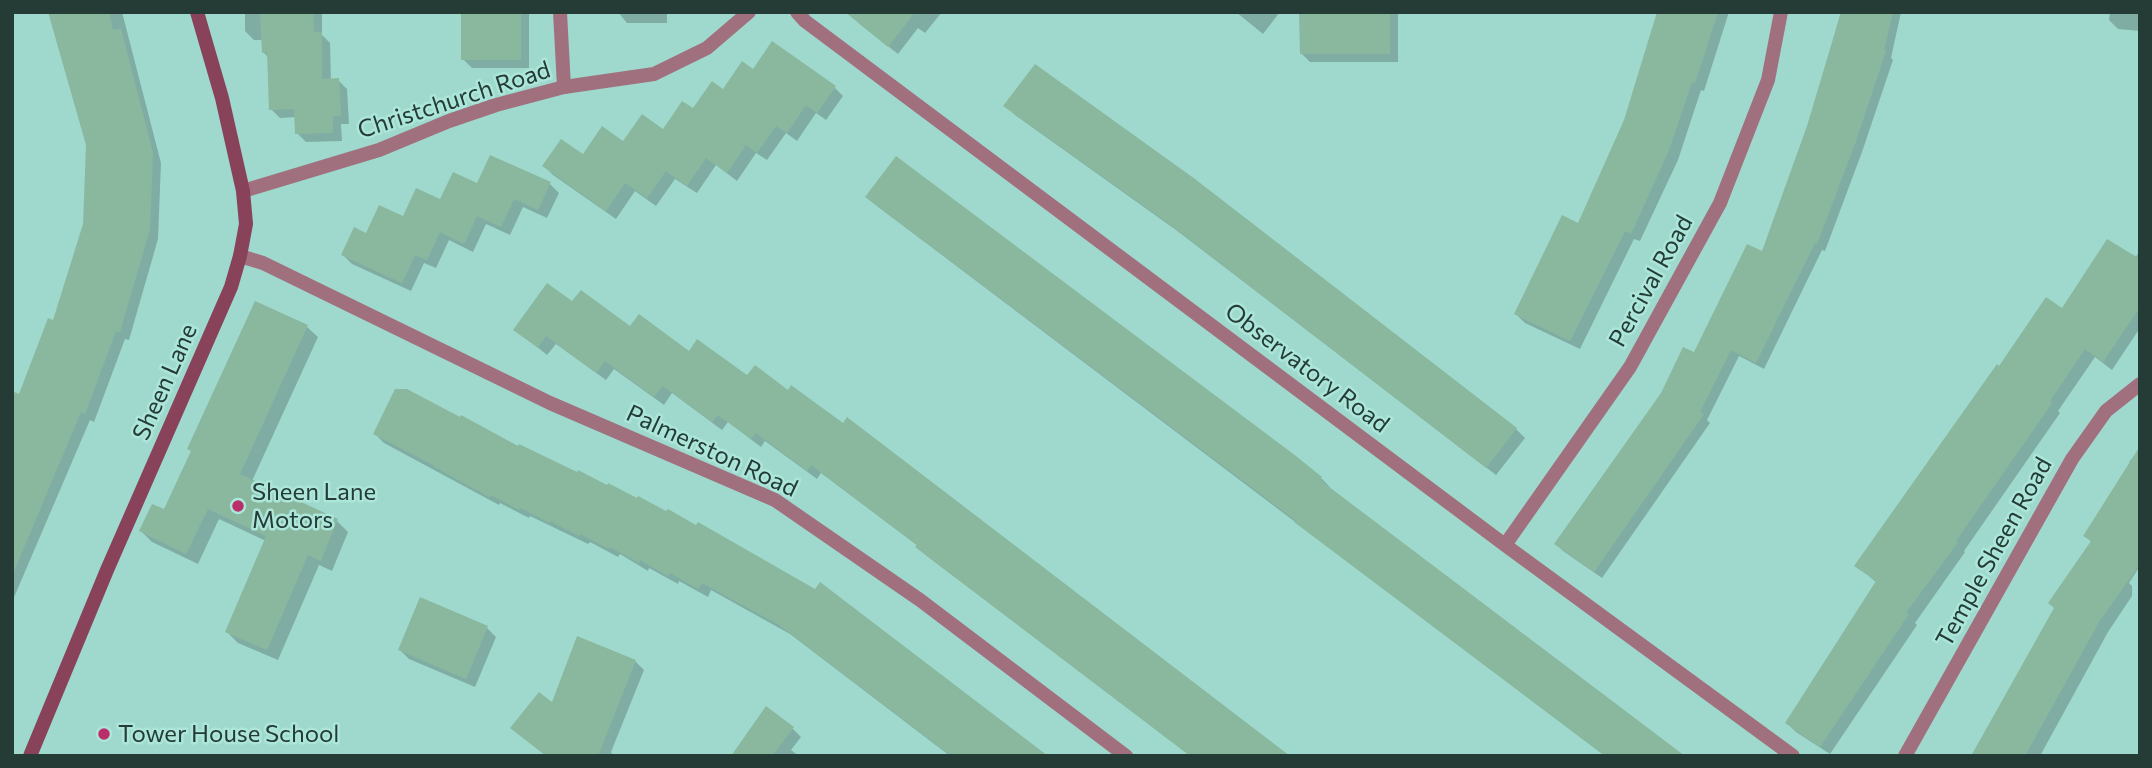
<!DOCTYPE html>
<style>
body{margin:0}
#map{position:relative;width:2152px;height:768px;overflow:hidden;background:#9fd9cd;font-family:Commissioner,sans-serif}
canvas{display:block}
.frame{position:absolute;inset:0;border:14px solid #243b36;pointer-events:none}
</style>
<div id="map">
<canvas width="2152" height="768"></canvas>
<div class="frame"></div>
</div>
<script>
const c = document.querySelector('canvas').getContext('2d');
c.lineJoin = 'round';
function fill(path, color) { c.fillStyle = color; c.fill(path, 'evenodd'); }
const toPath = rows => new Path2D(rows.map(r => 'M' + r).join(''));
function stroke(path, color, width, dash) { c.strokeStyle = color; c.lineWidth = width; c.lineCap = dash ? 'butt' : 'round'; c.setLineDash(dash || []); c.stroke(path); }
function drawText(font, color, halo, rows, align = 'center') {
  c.font = font + ' Commissioner,sans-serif'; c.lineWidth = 5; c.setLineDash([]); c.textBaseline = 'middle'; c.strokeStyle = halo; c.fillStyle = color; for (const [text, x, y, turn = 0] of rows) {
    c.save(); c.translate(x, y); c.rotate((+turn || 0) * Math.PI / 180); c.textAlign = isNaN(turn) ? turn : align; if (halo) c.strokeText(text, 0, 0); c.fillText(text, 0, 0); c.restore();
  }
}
const shadow = toPath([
 [50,12,122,12,161,163,158,239,129,340,125,339,94,422,90,420,12,602,12,409,54,322,85,224,88,145],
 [245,12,322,12,322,35,330,43,331,80,338,80,347,89,349,124,341,124,342,141,306,142,297,133,296,117,280,118,271,109,269,58,263,52,263,40,254,40,245,31],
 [462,12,529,12,529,68,472,68,463,59],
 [618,12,667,12,667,23,627,23],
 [854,12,942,12,925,33,918,28,898,54,861,25,852,16],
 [1236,12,1280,12,1263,34],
 [1301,12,1398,12,1398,62,1310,62,1301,53],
 [1659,12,1729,12,1704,91,1701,90,1678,160,1640,241,1634,239,1580,349,1525,323,1516,314,1579,225,1625,121],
 [1841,12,1901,12,1891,58,1893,60,1862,152,1825,251,1822,250,1764,369,1739,356,1707,420,1710,423,1602,578,1563,551,1556,544,1694,355,1763,253,1809,126],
 [2110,12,2140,12,2140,31,2118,29,2109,20],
 [753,71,834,87,843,96,826,120,816,113,797,141,786,133,767,160,756,153,737,181,716,165,697,193,675,179,656,206,635,191,616,219,553,175,544,166,583,156,664,131],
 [1006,106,1516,429,1525,438,1496,475,1176,230,1015,115],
 [550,184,559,193,547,218,523,207,510,235,486,224,473,252,449,240,436,268,424,263,411,291,352,264,343,255,367,236,478,185],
 [868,197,1321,478,1330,487,1329,489,1669,756,1605,756,877,206],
 [2140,251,2140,328,2112,370,2095,357,2058,411,2060,413,1964,551,1965,552,1915,623,1917,625,1830,754,1796,732,1787,723,1877,583,1857,566,2000,369,2063,311,2135,258],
 [573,304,631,328,639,316,1191,756,927,556,918,546,821,473,817,479,765,441,761,447,728,422,722,430,672,393,664,405,614,369,606,380,556,344,547,355,515,329],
 [307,327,318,337,252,481,337,521,348,532,332,571,319,565,278,660,238,643,227,632,266,541,219,519,198,564,152,542,141,531,165,511],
 [396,391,1044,756,950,756,790,634,711,590,708,597,679,581,678,584,649,568,648,571,620,554,618,557,590,542,588,544,530,516,529,518,500,503,499,505,384,443,375,434],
 [2140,449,2140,566,2129,583,2132,586,2132,596,2108,632,2040,756,1972,756,2092,543,2085,535,2131,463,2129,462],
 [421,600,487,628,496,637,475,687,409,659,400,650],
 [635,661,644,670,611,752,613,756,546,756,552,705],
 [792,728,801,737,791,750,799,756,733,756]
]);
const building = toPath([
 [48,12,109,12,113,30,121,29,153,153,150,229,120,332,116,331,85,414,81,412,12,576,12,391,19,394,48,318,53,320,83,224,86,145],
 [260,12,313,12,314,32,322,32,322,79,339,78,341,116,333,116,333,133,295,134,294,109,269,110,267,52,262,53],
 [461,12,521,12,521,60,461,60],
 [845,12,915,12,888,47],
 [1299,12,1390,12,1390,54,1300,54],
 [1657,12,1718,12,1695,83,1692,82,1669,150,1631,234,1625,231,1570,341,1514,314,1562,215,1578,223,1624,120],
 [1841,12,1893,12,1884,50,1886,51,1855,144,1817,244,1815,243,1756,363,1731,350,1700,412,1704,414,1594,572,1554,544,1661,393,1683,347,1694,352,1747,244,1762,251,1807,126],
 [772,41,836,86,817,113,806,105,787,133,776,126,757,153,746,145,727,173,706,158,687,186,666,171,647,198,625,183,606,211,542,166,561,139,583,154,602,126,623,141,642,114,663,129,682,101,693,108,712,81,723,89,742,61,753,69],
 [1035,64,1195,179,1517,428,1486,468,1165,221,1003,106],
 [490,155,551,182,538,210,514,199,501,227,477,216,464,244,440,232,427,260,415,255,402,283,341,255,354,227,366,233,379,205,403,216,416,188,440,199,453,172,477,183],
 [896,156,1296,456,1322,477,1320,480,1685,756,1605,756,1294,522,1295,520,1238,477,865,197],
 [2107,239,2140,259,2140,307,2103,362,2085,349,2050,401,2052,403,1956,541,1958,542,1906,613,1909,614,1820,747,1785,723,1876,581,1854,566,1997,364,1999,366,2046,297,2062,308],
 [547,283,572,301,581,290,630,326,639,314,689,351,697,339,747,375,755,365,788,390,791,385,843,423,847,417,1290,756,1190,756,915,547,917,545,811,465,807,471,756,433,751,439,718,415,712,422,663,386,654,397,605,361,596,373,546,336,538,348,513,330],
 [255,301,308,325,240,474,338,519,321,561,308,555,267,650,225,632,266,536,208,509,186,554,139,531,152,504,164,509,191,451,187,449],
 [395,389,407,389,460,417,461,415,518,446,519,444,577,472,578,470,607,485,608,483,637,498,638,496,666,511,668,509,696,525,698,522,815,589,820,582,1048,756,951,756,779,625,702,583,698,589,670,573,668,576,640,560,639,563,610,547,609,549,580,534,579,536,550,521,549,523,521,508,519,510,491,495,489,497,433,466,433,465,373,434],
 [2140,446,2140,564,2099,622,2025,756,1971,756,2054,608,2048,603,2091,541,2083,536],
 [420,597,488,626,466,679,398,650],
 [577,636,636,660,598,756,546,756,510,728,539,692,552,702],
 [766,706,794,727,772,756,731,756]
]);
const minor = toPath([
 [560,12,564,87],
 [797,12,805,21,1505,545,1793,756],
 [240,256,263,263,550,403,775,500,920,600,1126,756],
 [1505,545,1630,367,1720,203,1768,80,1781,12],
 [1905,756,2072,459,2106,411,2140,384]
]);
const tertiary = toPath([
 [243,191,379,150,449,121,496,105,564,87,654,74,707,48,749,12]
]);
const secondary = toPath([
 [30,756,107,570,231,287,240,256,246,224,243,191,222,98,197,12]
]);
const markers = [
 [238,506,7,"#ba2f69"],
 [104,734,7,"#ba2f69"]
];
const streetNames = [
 ["Christchurch Road",454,100,-18],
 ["Percival Road",1651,281,-61],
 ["Observatory Road",1307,368,37],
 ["Sheen Lane",165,382,-66],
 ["Palmerston Road",712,451,25],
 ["Temple Sheen Road",1994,552,-61]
];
const poiNames = [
 ["Sheen Lane",252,492],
 ["Motors",252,520],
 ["Tower House School",118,734]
];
fill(shadow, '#0003');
fill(building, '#8ab89e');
stroke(minor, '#a1707e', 14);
stroke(tertiary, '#a1707e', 14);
stroke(secondary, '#88435a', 14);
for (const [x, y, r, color] of markers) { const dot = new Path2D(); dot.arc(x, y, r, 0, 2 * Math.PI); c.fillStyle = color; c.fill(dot); stroke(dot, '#ace6da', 2.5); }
drawText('24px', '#243b36', '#ace6da', streetNames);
drawText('24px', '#243b36', '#ace6da', poiNames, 'left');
</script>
